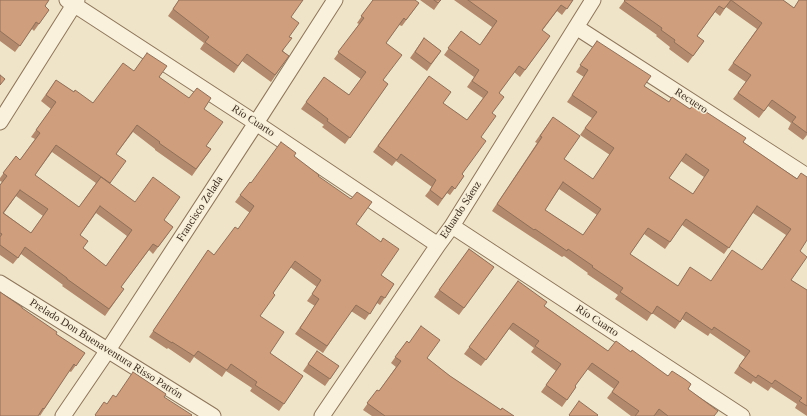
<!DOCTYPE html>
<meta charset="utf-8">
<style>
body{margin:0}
canvas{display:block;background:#f0e4c8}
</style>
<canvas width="807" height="416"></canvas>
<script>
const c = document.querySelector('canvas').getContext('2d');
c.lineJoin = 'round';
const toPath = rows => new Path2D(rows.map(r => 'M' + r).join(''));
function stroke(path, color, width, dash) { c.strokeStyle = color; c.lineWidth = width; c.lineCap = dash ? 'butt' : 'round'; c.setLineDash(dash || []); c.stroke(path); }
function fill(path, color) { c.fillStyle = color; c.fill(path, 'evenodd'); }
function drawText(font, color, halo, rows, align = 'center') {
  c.font = font + ' Georgia,serif'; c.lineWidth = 3; c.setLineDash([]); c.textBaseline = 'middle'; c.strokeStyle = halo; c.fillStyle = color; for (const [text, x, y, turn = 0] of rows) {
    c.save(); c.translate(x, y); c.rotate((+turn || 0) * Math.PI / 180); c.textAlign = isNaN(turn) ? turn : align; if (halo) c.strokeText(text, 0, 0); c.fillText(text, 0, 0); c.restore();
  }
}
const minor = toPath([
 [67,0,256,123,438,245],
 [576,27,807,176],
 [0,122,77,0],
 [452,226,742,416],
 [0,283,213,416],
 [63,416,108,350,256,123,335,0],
 [322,416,438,245,452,226,593,0]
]);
const wall = toPath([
 [0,0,45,7,49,10,34,31,32,29,15,52,0,41],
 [179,0,291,17,289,37,283,51,289,56,271,82,242,61,234,73,200,49,204,43,168,16],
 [373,0,419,3,402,26,399,25,386,43,383,81,388,84,345,144,322,127,324,125,301,109,324,77,349,95,361,79,334,59,359,24,357,23],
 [420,0,441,0,434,10],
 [454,0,573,0,562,15,557,11,542,31,550,36,520,77,514,72,499,93,492,113,462,174,464,176,450,195,447,193,438,206,425,196,432,187,396,161,392,166,373,152,429,76,443,103,467,120,483,98,467,87,474,77,444,55,461,31,480,45,492,27],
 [625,0,783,0,794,8,807,0,807,135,803,140,788,129,791,123,768,106,759,118,733,99,746,82,728,70,757,29,726,7,720,16,715,12,697,36,704,41,688,63,669,49,670,47,656,36,657,35,619,8],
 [424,38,441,51,427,71,410,58],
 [597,41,644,86,669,102,690,109,743,142,797,179,800,251,791,280,807,290,807,416,795,408,797,404,771,387,768,391,753,381,751,384,734,373,745,357,710,333,708,336,682,319,675,329,652,313,647,321,615,299,618,295,587,274,588,273,564,256,562,257,530,236,492,211,537,143,535,142,553,117,564,159,593,179,610,155,580,135,592,118,567,102,584,77,576,72],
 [681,161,704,177,693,194,669,178],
 [559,189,597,215,583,235,545,210],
 [753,213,786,235,762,270,711,281,678,286,630,254,644,234,665,249,682,225,724,254],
 [134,71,159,77,204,109,206,146,211,149,192,176,155,150,155,149,133,132,116,154,110,184,135,202,164,220,173,227,153,254,149,250,121,287,124,289,105,316,62,286,63,285,21,254,13,264,0,255,0,185,2,182,0,181,0,178,16,156,20,160,35,139,31,137,51,109,41,101,56,80,74,92,93,103],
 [52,152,96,183,79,207,35,175],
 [16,196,43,216,31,233,4,213],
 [96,213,127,236,106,266,83,248,80,235],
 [294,156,318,176,356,224,381,275,394,284,380,305,377,303,365,320,351,311,323,353,295,334,315,306,307,301,317,287,290,267,273,293,260,316,270,353,303,376,279,411,250,391,252,388,226,371,222,377,194,357,190,363,168,348,167,349,149,337,208,250,214,255,238,229,250,213,235,202,250,182,251,183],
 [469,249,494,267,459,315,434,297],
 [518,281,544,306,608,351,631,352,688,389,714,416,631,416,607,398,614,389,587,369,575,386,576,387,562,407,541,392,556,371,531,352,534,348,509,329,481,366,464,354],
 [22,308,56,334,85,353,71,372,69,371,40,416,39,415],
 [407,341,427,358,450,376,501,410,514,416,372,416,363,410,377,390,379,391,396,367,391,363],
 [317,351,339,366,325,386,303,371]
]);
const building = toPath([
 [0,0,49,0,45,6,49,10,39,24,36,22,20,46,0,31,0,0],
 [179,0,303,0,291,17,299,23,289,37,292,38,282,51,289,56,275,75,247,54,238,66,205,42,209,37,173,9,179,0],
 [373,0,415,0,419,3,406,20,404,18,386,43,402,55,383,80,388,84,350,138,327,121,328,119,306,102,324,77,349,95,366,72,338,52,364,18,361,16,373,0],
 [434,0,441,0,438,3,434,0],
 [468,0,573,0,567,9,561,5,542,30,550,36,525,70,519,66,499,93,504,97,492,113,496,116,481,137,486,141,462,174,464,176,455,189,452,186,442,199,430,190,436,180,401,154,397,160,378,146,429,76,451,92,443,103,467,120,488,92,472,81,479,70,448,48,461,31,480,45,497,21,468,0],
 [625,0,783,0,794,8,799,0,807,0,807,133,792,122,796,117,772,100,764,111,738,93,751,75,733,63,762,23,731,0,724,9,719,6,697,36,704,41,693,56,674,42,675,40,661,30,662,28,624,1,625,0],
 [424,38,441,51,431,64,415,52,424,38],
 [597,41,651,76,644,86,669,102,672,97,690,109,694,104,746,138,743,142,797,179,801,173,807,177,807,240,800,251,807,257,791,280,807,290,807,406,799,401,802,398,775,380,772,384,758,375,756,378,739,366,750,351,714,327,712,330,686,312,680,322,657,306,652,314,620,292,623,288,592,267,593,266,568,249,567,251,535,229,534,230,497,204,542,137,540,136,553,117,580,136,564,159,593,179,614,148,585,128,597,112,572,95,588,70,580,65,597,41],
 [686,154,709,170,693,194,669,178,686,154],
 [563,182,601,209,583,235,545,210,563,182],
 [757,206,791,229,762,270,732,250,711,281,690,267,678,286,630,254,648,228,670,242,686,219,729,248,757,206],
 [147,53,167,66,159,77,189,98,197,88,211,98,204,109,223,122,206,146,211,149,196,169,159,143,160,142,137,125,116,154,126,161,110,183,56,145,35,175,79,207,101,177,135,202,153,177,180,197,164,220,173,227,158,247,153,244,121,287,124,289,109,309,67,279,67,278,25,247,18,258,0,245,0,237,2,234,0,233,0,185,7,176,3,173,16,156,20,160,40,133,36,130,56,102,46,95,56,80,74,92,75,90,93,103,123,63,134,71,147,53],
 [20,190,48,209,31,233,3,213,20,190],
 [100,206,132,230,106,266,83,248,88,241,80,235,100,206],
 [0,75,5,79,0,85,0,75],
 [281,142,296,153,294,156,319,175,318,176,351,199,357,192,372,202,356,224,381,242,383,238,399,249,381,275,394,284,385,298,381,296,370,314,356,305,327,346,300,328,319,299,312,294,321,280,295,261,273,293,275,295,260,316,284,332,270,353,303,376,284,404,255,385,257,382,231,364,227,370,198,351,194,356,172,342,172,343,153,331,208,250,214,255,235,227,238,229,254,206,240,195,250,182,251,183,281,142],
 [469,249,494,267,464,308,439,290,469,249],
 [518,281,547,302,544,306,608,351,616,341,631,352,632,350,668,376,672,371,686,380,691,384,688,389,718,411,714,416,668,416,659,409,654,416,635,416,639,411,612,392,619,382,592,363,575,386,576,387,567,400,546,385,561,364,535,346,539,341,513,323,486,360,469,347,518,281],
 [0,292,22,307,22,308,57,332,56,334,85,353,76,366,74,364,44,409,43,408,38,416,0,416,0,292],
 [421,326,440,340,427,358,450,376,501,410,502,408,514,416,385,416,367,403,377,390,379,391,401,361,395,357,407,341,409,343,421,326],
 [317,351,339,366,330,379,308,364,317,351],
 [133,372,166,394,164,397,192,415,191,416,96,416,95,415,104,402,107,404,113,395,116,397,133,372],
 [579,401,598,415,597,416,570,416,569,415,579,401]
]);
const streetNames = [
 ["Recuero",691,101,33],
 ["Río Cuarto",253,121,33],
 ["Francisco Zelada",200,209,-57],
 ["Eduardo Sáenz",461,210,-57],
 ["Río Cuarto",597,321,33],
 ["Prelado Don Buenaventura Risso Patrón",106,349,32]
];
stroke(minor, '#8d765c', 17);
stroke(minor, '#faf1dc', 15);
fill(wall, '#b2896c');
fill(building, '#cf9f7d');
stroke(building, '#916f58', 1);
drawText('11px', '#3d2e20', '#f7eed8', streetNames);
</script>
